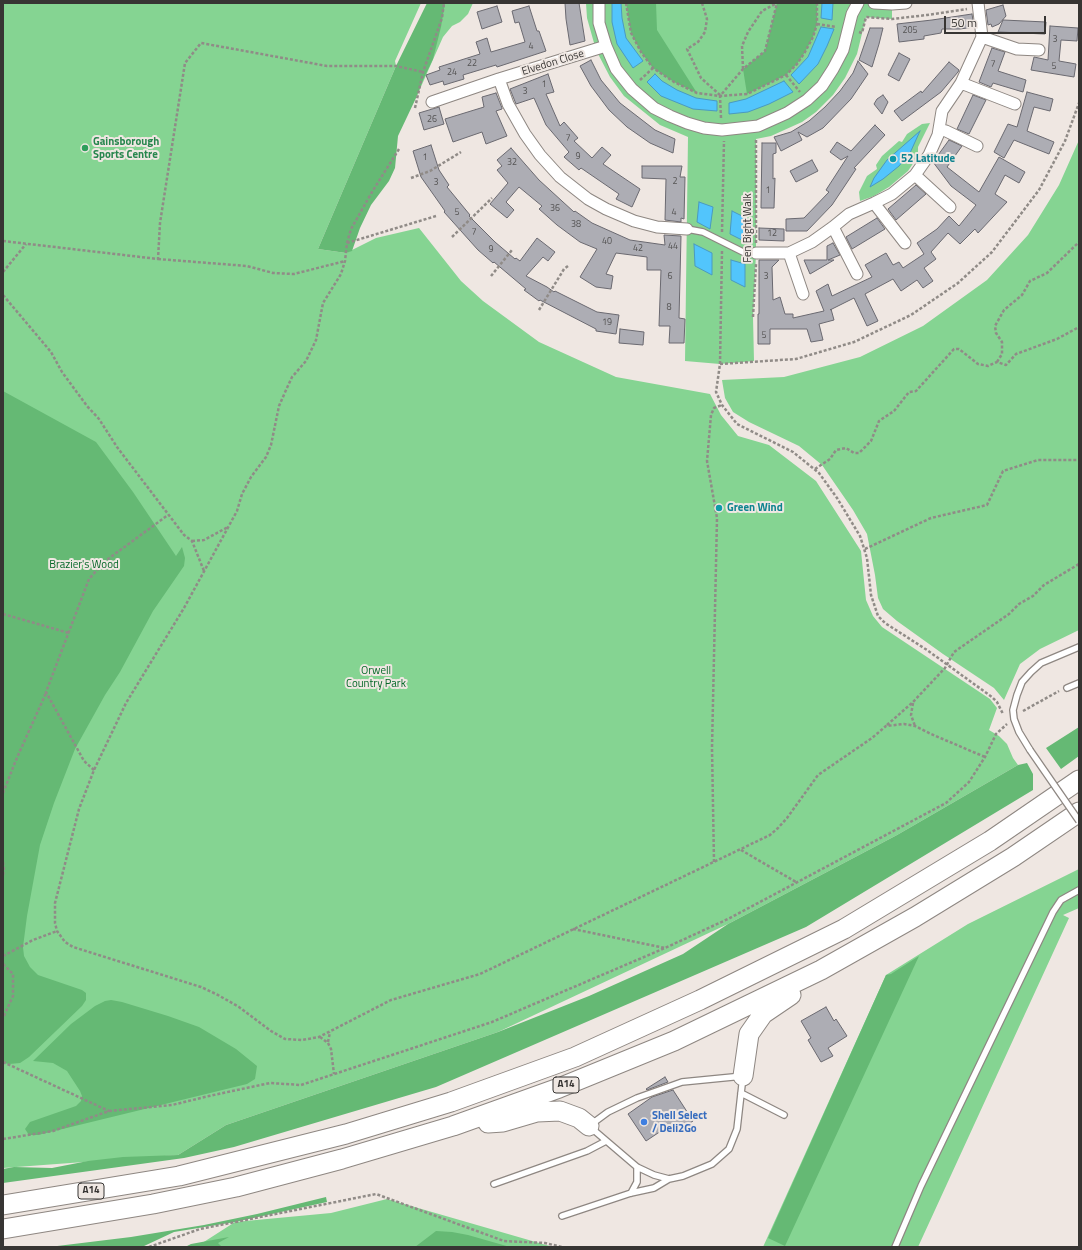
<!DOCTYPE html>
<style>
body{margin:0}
#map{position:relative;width:1082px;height:1250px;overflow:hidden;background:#efe7e2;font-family:"Titillium Web",sans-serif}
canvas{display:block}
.frame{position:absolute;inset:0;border:4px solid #373533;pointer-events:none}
.scale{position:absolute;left:944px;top:16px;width:102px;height:18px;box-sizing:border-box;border:2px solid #373533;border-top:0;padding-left:5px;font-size:12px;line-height:14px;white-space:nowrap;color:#373533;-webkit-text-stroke:3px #efe7e2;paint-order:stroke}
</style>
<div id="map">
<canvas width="1082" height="1250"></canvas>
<div class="frame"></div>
<div class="scale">50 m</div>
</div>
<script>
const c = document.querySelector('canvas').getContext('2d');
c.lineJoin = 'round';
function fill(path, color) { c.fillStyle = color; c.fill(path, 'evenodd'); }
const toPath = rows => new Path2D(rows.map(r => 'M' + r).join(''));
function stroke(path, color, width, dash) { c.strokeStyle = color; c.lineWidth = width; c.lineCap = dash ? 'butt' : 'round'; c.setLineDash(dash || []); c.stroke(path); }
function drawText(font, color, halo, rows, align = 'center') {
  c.font = font + ' "Titillium Web",sans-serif'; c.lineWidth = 4; c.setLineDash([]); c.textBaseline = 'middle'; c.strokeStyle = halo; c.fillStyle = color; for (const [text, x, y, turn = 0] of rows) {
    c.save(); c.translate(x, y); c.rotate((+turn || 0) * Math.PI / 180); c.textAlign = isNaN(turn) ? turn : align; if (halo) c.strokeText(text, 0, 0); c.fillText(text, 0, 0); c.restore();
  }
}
const green = toPath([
 [3,3,421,3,395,61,396,66,318,249,346,253,376,238,419,228,461,281,483,301,539,342,616,377,710,394,721,415,738,436,769,445,816,481,861,551,866,600,873,616,882,627,990,699,997,708,989,730,999,736,1007,744,1013,758,1018,765,897,835,728,924,498,1032,226,1125,178,1155,3,1168],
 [440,3,473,3,468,14,460,22,452,26,443,37,416,98],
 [586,3,892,3,892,19,866,17,857,54,845,78,833,95,816,112,802,122,771,136,756,139,756,253,753,317,754,361,720,364,685,361,688,137,660,125,624,96,610,77,596,50,587,18],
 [930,123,918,147,918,156,908,171,889,187,874,196,860,201,859,192,867,176,877,169,876,165,882,156,899,141,902,142,907,134,922,124],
 [1079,140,1079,630,1040,649,1020,664,1004,700,994,688,943,654,897,621,883,609,878,598,875,575,867,534,853,510,822,465,799,446,749,422,733,412,725,398,722,380,784,377,860,357,923,326,987,280,1028,235,1059,185],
 [1079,869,1079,908,1063,915,1069,918,918,1247,763,1247,886,975,968,924],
 [387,1199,553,1247,196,1247,235,1222,331,1213]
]);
const forest = toPath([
 [427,3,445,3,441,27,433,59,423,80,416,98,398,136,395,168,389,181,371,205,360,228,352,251,346,253,318,249,396,66],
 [626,3,656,3,657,30,697,93,674,82,653,68,641,52,631,33],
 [777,3,817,3,817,24,813,37,805,52,797,64,786,75,747,94,743,69,765,51],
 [3,391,96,442,133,492,176,556,182,547,185,558,184,566,153,611,120,672,105,695,75,749,54,803,40,845,27,916,23,947,24,956,30,967,38,975,82,990,86,993,86,1000,82,1006,29,1057,20,1063,9,1064,3,1063],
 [1079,727,1079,756,1061,769,1046,748],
 [1027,763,1033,774,1033,790,806,927,436,1087,234,1147,184,1158,3,1183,3,1169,14,1167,52,1168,88,1161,123,1157,178,1155,226,1125,498,1032,589,996,683,954,728,924,897,835,1018,765],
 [919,956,785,1246,768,1238,886,975,891,974],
 [111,1000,122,1002,168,1016,199,1027,236,1049,257,1066,255,1079,247,1084,38,1135,29,1135,25,1129,30,1122,76,1106,81,1101,82,1096,80,1091,67,1071,53,1063,33,1061,71,1024,95,1006,105,1001],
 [326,1197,327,1202,235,1222,174,1232,142,1247,49,1247,131,1237,204,1225,257,1214],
 [436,1231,452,1232,468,1235,510,1247,415,1247],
 [229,1237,218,1243,222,1247,185,1247,191,1244]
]);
const water = toPath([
 [612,3,621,3,622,18,626,38,643,61,633,68,617,44,612,22,612,3],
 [822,3,833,3,832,20,821,18,822,3],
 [821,27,834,29,827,46,818,64,799,84,791,75,808,57,821,27],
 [655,74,662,81,677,90,696,98,717,101,717,111,693,109,661,96,647,82,655,74],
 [784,81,793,92,769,104,748,112,729,114,729,103,746,99,784,81],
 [920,131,910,153,899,166,883,179,870,187,874,178,887,160,920,131],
 [699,202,713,207,710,229,697,222,699,202],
 [732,211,748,219,746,242,730,234,732,211],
 [694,244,712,253,712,275,695,266,694,244],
 [731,260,745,264,745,287,731,280,731,260]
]);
const building = toPath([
 [565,3,579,3,585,41,570,45,566,19,565,3],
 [1003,5,1006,16,999,24,992,27,991,24,988,25,986,10,1003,5],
 [497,6,502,22,482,29,477,12,497,6],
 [529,6,537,31,539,31,546,51,497,67,496,65,463,75,464,79,444,85,443,81,430,85,426,75,440,70,439,67,480,54,476,42,487,38,491,52,525,42,519,22,515,23,512,11,529,6],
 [972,14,974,27,960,29,942,29,941,33,924,36,924,39,899,42,897,24,932,20,972,14],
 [1003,20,1046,22,1045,34,998,32,1003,20],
 [1050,26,1078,28,1077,41,1061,40,1059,61,1076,64,1074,77,1031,70,1034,57,1048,60,1050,26],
 [870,28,883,28,879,44,872,67,859,60,870,28],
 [992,48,1005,52,998,71,1026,80,1023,92,993,83,991,87,979,82,992,48],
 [899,53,910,59,899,81,888,75,899,53],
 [591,60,601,80,620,103,655,130,675,139,673,153,650,143,627,127,609,110,591,86,580,66,591,60],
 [858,61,868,74,851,99,823,128,807,137,798,132,802,140,781,151,774,137,791,132,809,121,825,107,840,91,853,73,858,61],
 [949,62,959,70,958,72,941,92,902,121,894,111,921,91,922,93,949,62],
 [548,74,554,92,546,94,560,126,564,122,578,138,574,141,592,158,602,147,611,155,603,164,640,189,632,207,616,199,619,194,581,168,579,170,564,157,569,152,546,125,534,98,516,104,510,89,548,74],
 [1027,92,1053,99,1050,111,1034,107,1027,131,1054,142,1049,154,1014,140,1004,158,994,152,1008,124,1017,127,1027,92],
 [496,93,502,108,502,109,496,111,507,136,486,144,482,132,453,142,445,119,484,107,482,97,496,93],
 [883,95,888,102,882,114,874,104,877,99,883,95],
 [973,95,986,100,969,134,957,129,973,95],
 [439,107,444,124,424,130,419,113,439,107],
 [875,125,885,135,854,168,856,169,832,205,807,231,786,231,786,219,804,218,829,192,826,190,848,156,841,160,830,152,837,142,851,151,875,125],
 [949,140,962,146,947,167,979,192,999,157,1025,172,1019,183,1005,175,995,194,1007,202,978,233,975,229,960,244,948,233,931,252,936,259,924,268,933,281,923,288,917,280,901,291,893,279,865,294,878,321,867,326,854,298,830,310,831,309,834,320,819,324,823,340,811,342,807,329,770,329,770,344,758,344,758,314,759,314,759,260,779,260,772,267,773,300,780,297,785,314,793,314,793,318,824,311,816,291,828,284,832,296,872,277,865,265,886,253,893,265,899,262,903,268,924,254,917,243,937,229,949,216,959,226,976,205,951,186,933,162,949,140],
 [762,143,776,143,776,153,773,154,773,179,775,178,774,208,761,208,762,143],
 [431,145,439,170,449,185,447,187,470,215,469,216,495,242,515,259,516,258,520,261,537,238,555,252,548,261,543,257,526,276,547,287,554,292,555,291,597,312,619,315,616,334,596,331,596,329,540,300,539,301,524,290,526,289,494,262,493,263,478,250,444,212,445,211,421,177,413,151,431,145],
 [511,148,539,180,574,212,575,211,592,223,630,240,665,245,664,235,681,236,679,318,685,319,684,343,669,343,670,326,659,326,661,270,647,270,647,257,616,253,606,274,613,276,611,289,596,287,580,277,597,249,580,242,557,225,539,209,542,206,519,187,506,202,514,210,507,218,490,204,508,183,497,170,502,166,497,160,511,148],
 [812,160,818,171,796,182,790,171,812,160],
 [642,166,682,166,680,177,685,177,684,219,681,218,681,222,665,220,666,179,642,178,642,166],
 [916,185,926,194,896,220,888,209,916,185],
 [877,218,885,229,852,249,846,237,877,218],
 [759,228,784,229,784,241,759,240,759,228],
 [833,243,840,255,828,260,834,260,810,274,804,260,827,260,827,246,833,243],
 [620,329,644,332,643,345,619,343,620,329],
 [826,1007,834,1021,836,1019,847,1036,828,1048,833,1056,821,1062,808,1040,811,1038,801,1021,826,1007],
 [665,1077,668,1082,647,1090,646,1089,665,1077],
 [673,1090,693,1121,675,1133,670,1125,646,1141,628,1114,652,1097,673,1090]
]);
const path = toPath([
 [626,3,631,33,641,52,653,68,674,82,697,93,720,96,747,94,786,75,797,64,805,52,813,37,817,24,817,3],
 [702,3,707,19,705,32,698,42,687,49,701,78,720,95],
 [817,24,836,27],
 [859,32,862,33,866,17,892,19,927,15,967,9],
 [743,69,742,46,748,32,762,11,777,3],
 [786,75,800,92],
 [640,80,653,68],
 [415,108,423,72,442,18,444,3],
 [721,118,720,96,743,69,765,51,777,3],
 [399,149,372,192,351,229,347,243,345,261,341,274,323,303,316,340,306,361,292,377,286,390,279,406,271,445,266,457,251,477,242,494,237,511,184,608,126,703,94,770,79,809,55,903,55,923,57,931,65,942,73,947,201,987,218,995,239,1007,271,1031,285,1039,302,1040,319,1037,391,1000,480,974,770,835,778,828,787,818,818,775,872,738,886,726,904,724,915,726,931,734,985,757],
 [411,178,430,171,461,152],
 [722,232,724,141],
 [452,237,492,198],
 [3,241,158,259,160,223,185,63,201,43,327,66,396,66,423,72],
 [347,243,436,216],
 [756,243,756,139],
 [722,251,720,364,716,392,722,405,737,424,793,452,819,473,837,498,860,536,867,558,871,595,878,616,885,623,927,650,992,697,997,702,1003,714],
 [158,259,247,266,273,273,294,274,345,261],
 [3,272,26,244],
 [491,276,512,250],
 [3,295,51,352,62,372,87,406,99,419,117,447,184,535,192,541,204,571],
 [539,310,564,269,568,266],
 [753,317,756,264],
 [997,362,1002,354,1002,342,996,333,995,326,1004,310,1022,295,1030,281,1047,273,1079,242],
 [720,364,796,359,854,342,911,315,958,283,992,252,1039,190,1065,141,1079,103],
 [815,469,830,459,836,450,846,448,854,453,859,453,871,441,879,421,894,411,909,392,916,391,954,349,959,349,978,364,988,366,997,362,1006,365,1016,354,1057,339,1079,327],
 [192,541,204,540,228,527],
 [865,549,931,518,987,505,1003,471,1038,460,1079,460],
 [3,614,69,633],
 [913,703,911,715,915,726],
 [1023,711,1059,691],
 [887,725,913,702,945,668,954,652,1009,614,1019,604,1033,596,1044,585,1079,564],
 [94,770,84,761,46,692,89,579,104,562,168,515],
 [3,793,16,760,46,693],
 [741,850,796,882],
 [3,862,4,867,3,877],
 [714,862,712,748,717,518,707,461,711,415,714,408,722,405],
 [573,929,665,948],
 [3,956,33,940,57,931],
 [3,964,13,974,13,996,3,1018],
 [320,1037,328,1043,331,1049,334,1074],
 [328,1042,330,1032],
 [3,1062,109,1111],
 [3,1139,53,1131,109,1111,172,1105,209,1096,270,1083,301,1085,492,1022,665,948,728,919,946,803,969,782,985,757,996,734,1007,724],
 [149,1247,200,1229,376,1194,504,1241,545,1243,562,1247]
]);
const service = toPath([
 [687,229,703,232,745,253,756,253],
 [1067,688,1079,683],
 [1030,750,1019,732,1014,719,1013,710,1017,695,1022,682,1031,672,1041,663,1079,647],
 [743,1076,737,1129,729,1149,712,1164,683,1176,669,1179,654,1175,637,1167,589,1126,608,1112,637,1098,682,1082,743,1076],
 [741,1093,784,1115],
 [494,1184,587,1151,606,1141],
 [631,1193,637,1182,637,1167],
 [562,1216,631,1193,654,1188,669,1179],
 [895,1247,921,1186,1053,912,1061,900,1079,890]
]);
const minor = toPath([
 [599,3,599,23,606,46,616,69,632,89,654,108,670,116,687,123,704,128,722,130,758,126,787,113,807,100,822,86,833,69,843,50,852,14,858,3],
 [874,3,892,4,906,3],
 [982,37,1017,49,1039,50],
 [606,46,499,79,508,104,525,134,540,155,560,177,588,199,606,209,634,221,657,227,687,229],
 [961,83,1015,104],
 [432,102,499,79],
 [939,129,946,131,977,146],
 [915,175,950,207],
 [874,203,905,243],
 [833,227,857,274],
 [756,253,789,253,812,242,833,227,849,214,874,203,892,194,915,175,929,155,938,135,942,111,961,83,982,37,978,3],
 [789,253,803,294]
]);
const trunk = toPath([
 [743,1076,749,1034,763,1014,791,995],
 [488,1123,503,1122,537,1112,560,1111,579,1118,589,1126],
 [3,1205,179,1176,346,1134,451,1102,575,1057,700,1000,844,929,990,841,1079,780],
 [3,1229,153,1204,236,1187,342,1159,453,1126,559,1088,674,1041,821,970,915,917,1013,857,1079,812]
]);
const serviceBridge = toPath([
 [1030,750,1079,821]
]);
const markers = [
 [85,148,4,"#2e9e5b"],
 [893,159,4,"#0f9aa8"],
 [719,508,4,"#0f9aa8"],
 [644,1122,4,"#3f7fe0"]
];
const numberNames = [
 ["205",910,31],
 ["3",1055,40],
 ["4",531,47],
 ["22",472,64],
 ["7",993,65],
 ["5",1054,67],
 ["24",452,73],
 ["1",544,85],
 ["3",525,92],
 ["26",432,120],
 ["7",568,139],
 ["9",578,157],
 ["1",425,158],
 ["32",512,163],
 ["2",675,182],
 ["3",436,183],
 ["1",768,191],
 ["36",555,209],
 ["5",457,213],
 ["4",674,213],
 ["38",576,225],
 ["7",474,233],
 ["12",772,234],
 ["40",607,242],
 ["44",673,247],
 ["42",638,249],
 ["9",491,250],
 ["6",670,277],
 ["3",766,277],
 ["8",669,308],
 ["19",607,323],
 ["5",764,336]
];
const shields = [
 [566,1085,26],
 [91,1191,26]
];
const shieldNames = [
 ["A14",566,1085],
 ["A14",91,1191]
];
const streetNames = [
 ["Elvedon Close",553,63,-17],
 ["Fen Bight Walk",748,228,-90]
];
const leisureNames = [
 ["Gainsborough",93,142],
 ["Sports Centre",93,155]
];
const cultureNames = [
 ["52 Latitude",901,159],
 ["Green Wind",727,508]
];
const parkNames = [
 ["Brazier's Wood",84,565],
 ["Orwell",376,671],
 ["Country Park",376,684]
];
const shopNames = [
 ["Shell Select",652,1116],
 ["/ Deli2Go",652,1129]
];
fill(green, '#85d492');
fill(forest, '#65b974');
fill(water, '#52c5fc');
stroke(water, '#4a9ac0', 1);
fill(building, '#adadb4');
stroke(building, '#6a6970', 1);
stroke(service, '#8e8782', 8);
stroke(minor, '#8e8782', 13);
stroke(trunk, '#8e8782', 21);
stroke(path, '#908b87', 2.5, [3, 2]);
stroke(service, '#fff', 5.5);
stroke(minor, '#fff', 11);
stroke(trunk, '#fff', 19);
stroke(serviceBridge, '#8e8782', 8, []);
stroke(serviceBridge, '#fff', 5.5);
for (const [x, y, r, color] of markers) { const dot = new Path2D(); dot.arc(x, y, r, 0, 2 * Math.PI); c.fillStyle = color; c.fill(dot); stroke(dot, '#efe7e2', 1.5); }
drawText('9px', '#545353', null, numberNames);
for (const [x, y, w] of shields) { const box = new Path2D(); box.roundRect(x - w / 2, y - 8, w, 16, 3); c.fillStyle = '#efe7e2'; c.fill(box); stroke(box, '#373533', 1); }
drawText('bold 10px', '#373533', null, shieldNames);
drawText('11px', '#373533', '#efe7e2', streetNames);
drawText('bold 11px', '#27864d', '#efe7e2', leisureNames, 'left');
drawText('bold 11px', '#0d838f', '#efe7e2', cultureNames, 'left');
drawText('11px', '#056828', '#efe7e2', parkNames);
drawText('bold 11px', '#366cbe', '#efe7e2', shopNames, 'left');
</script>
